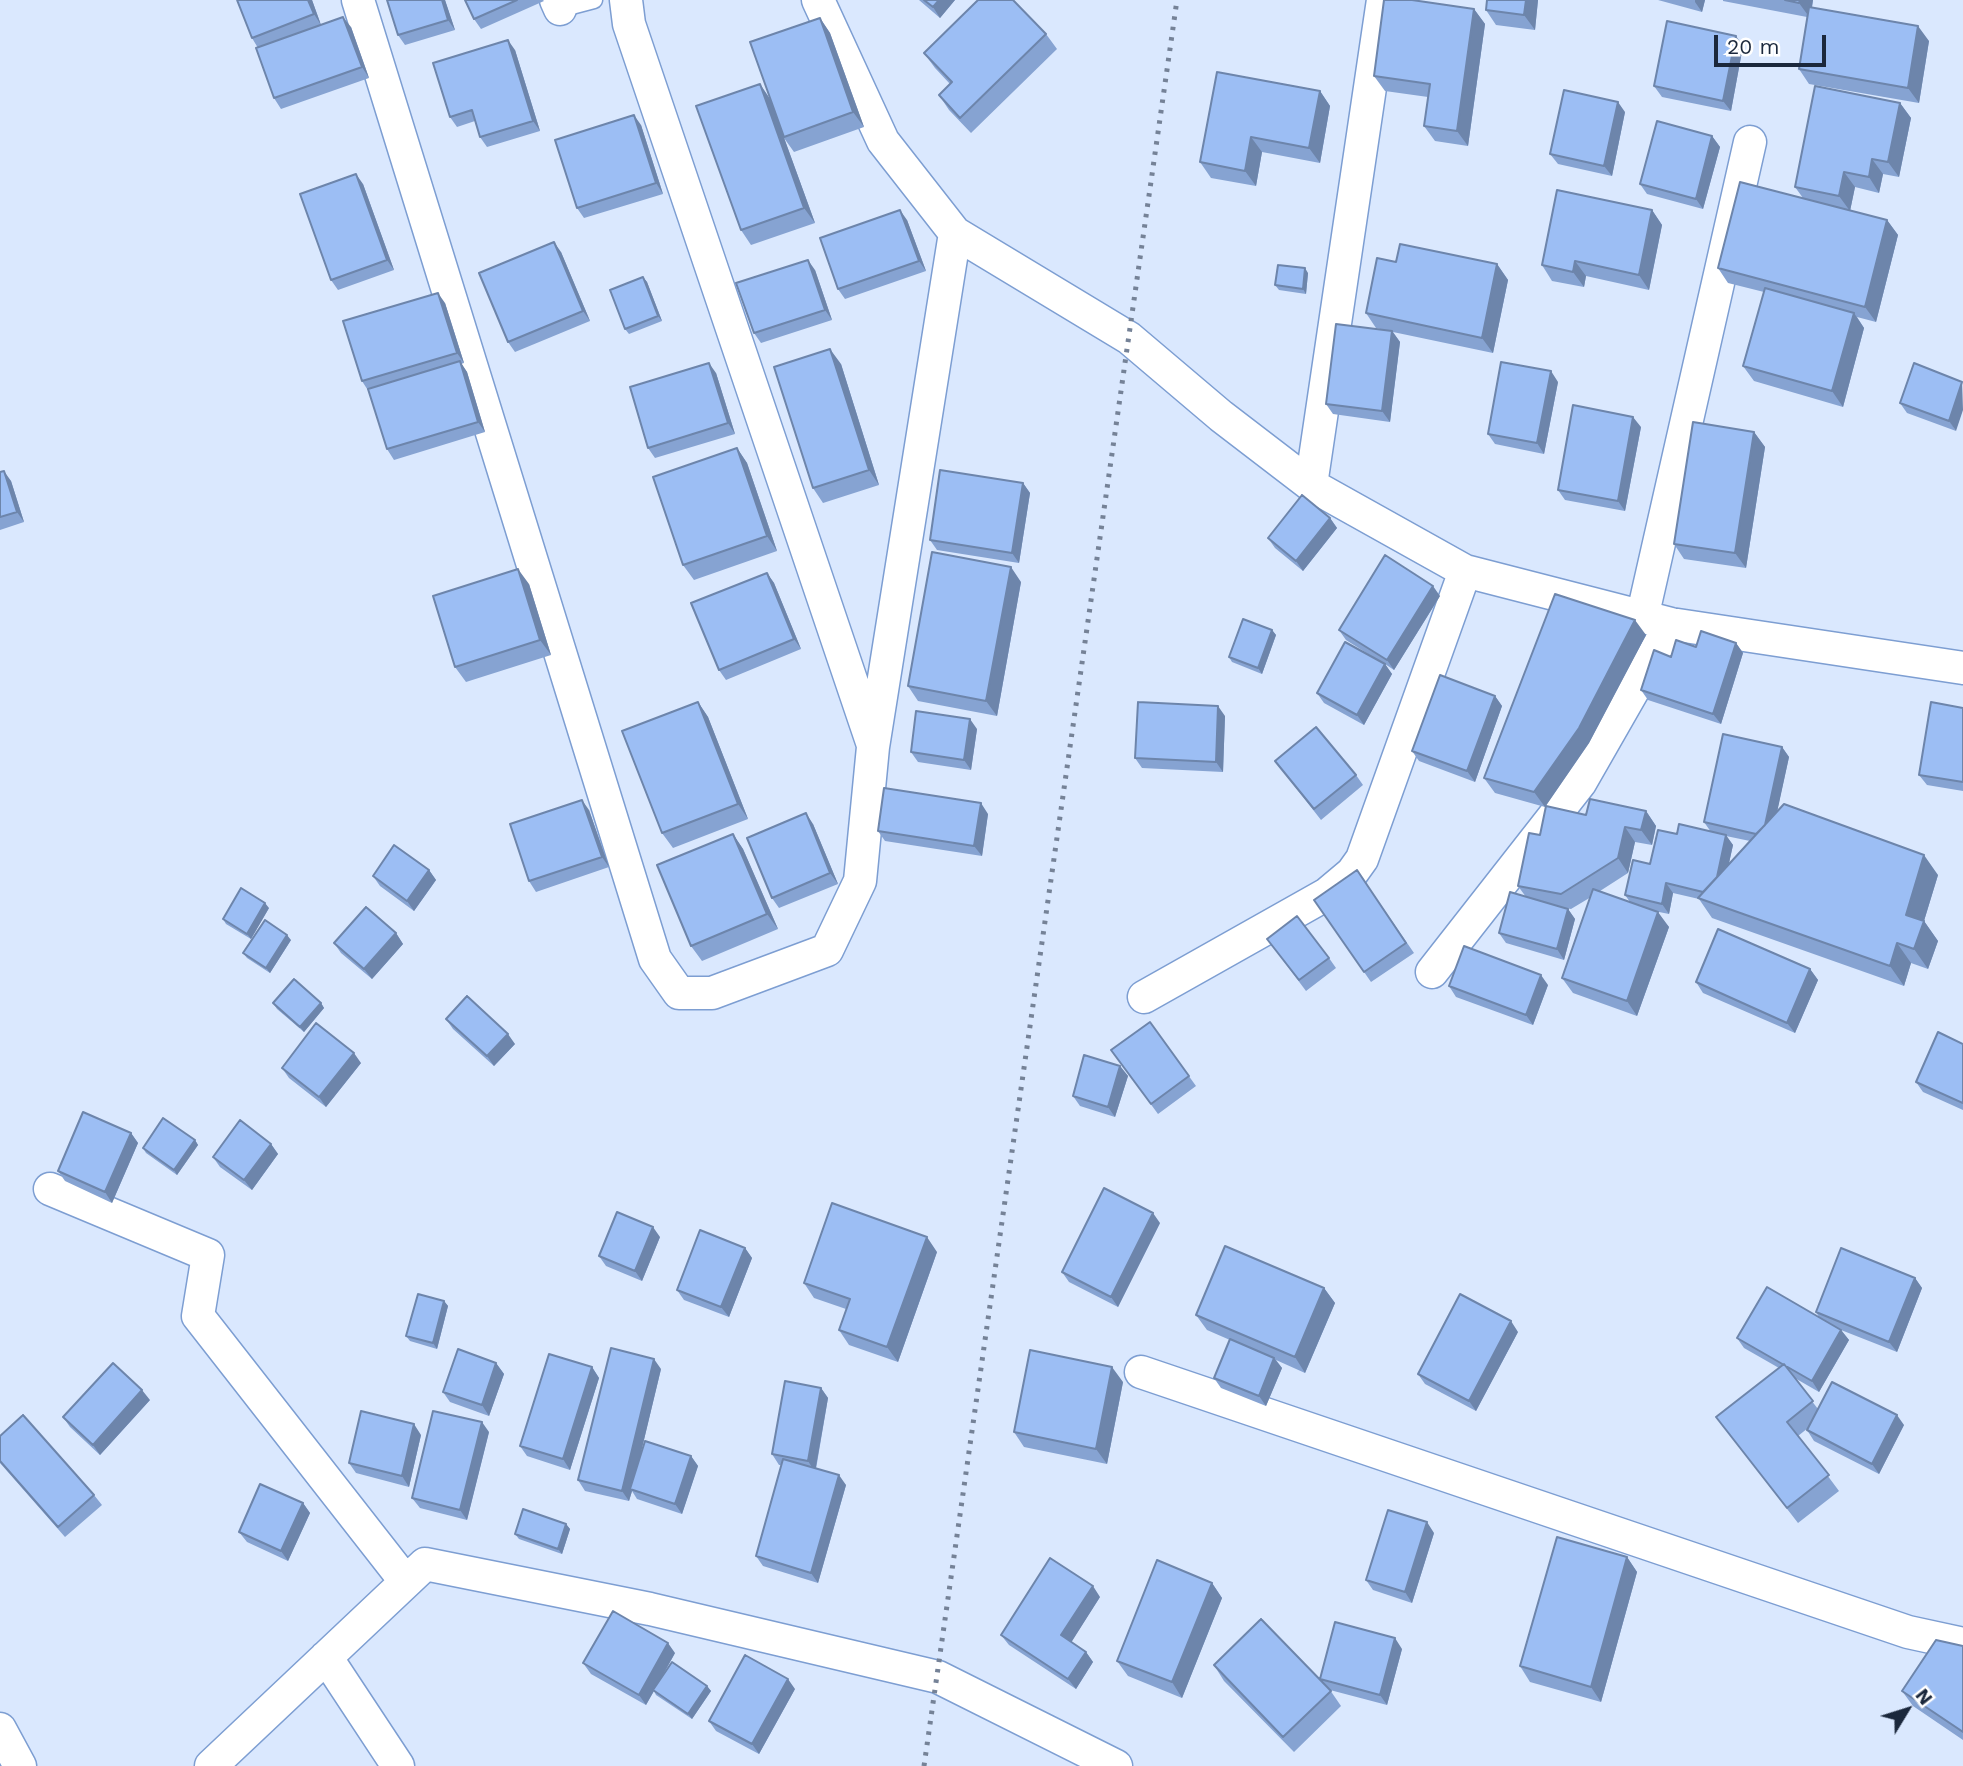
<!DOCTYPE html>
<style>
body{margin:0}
#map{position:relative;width:1963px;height:1766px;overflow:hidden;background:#dae8fe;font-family:"Work Sans",sans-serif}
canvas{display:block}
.north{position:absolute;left:1872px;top:1675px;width:70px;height:70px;-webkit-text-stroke:5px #fff;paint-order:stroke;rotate:52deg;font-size:19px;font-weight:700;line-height:28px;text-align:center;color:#1b283c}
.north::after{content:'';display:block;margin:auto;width:24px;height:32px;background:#1b283c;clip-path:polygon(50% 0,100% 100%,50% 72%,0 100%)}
.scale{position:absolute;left:1714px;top:35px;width:112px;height:32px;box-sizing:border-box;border:4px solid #1b283c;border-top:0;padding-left:9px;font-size:21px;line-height:24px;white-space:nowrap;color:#1b283c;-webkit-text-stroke:5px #fff;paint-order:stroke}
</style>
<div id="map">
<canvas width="1963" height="1766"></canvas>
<div class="north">N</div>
<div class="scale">20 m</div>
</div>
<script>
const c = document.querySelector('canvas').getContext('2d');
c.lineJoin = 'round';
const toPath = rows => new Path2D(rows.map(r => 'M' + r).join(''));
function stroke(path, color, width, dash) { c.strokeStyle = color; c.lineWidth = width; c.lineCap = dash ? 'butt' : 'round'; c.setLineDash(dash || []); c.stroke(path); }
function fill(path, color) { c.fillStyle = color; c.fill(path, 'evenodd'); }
const lane = toPath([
 [560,9,594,0]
]);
const street = toPath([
 [358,0,655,959,679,993,712,993,827,950,860,881,873,747,955,233,1129,338,1221,416,1311,485,1465,571,1671,624,1963,668],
 [556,0,560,9],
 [626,0,629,24,872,742],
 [818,0,883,141,955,233],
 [1311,485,1383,0],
 [1642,618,1750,142],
 [1432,972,1580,783,1671,624],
 [1144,997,1327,894,1352,873,1362,859,1465,571],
 [50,1189,208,1255,198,1316,406,1582],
 [1141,1372,1908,1632,1963,1644],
 [326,1657,398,1766],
 [0,1729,20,1766],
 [211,1766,425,1564,650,1609,938,1677,1116,1766]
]);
const rail = toPath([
 [924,1766,1177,0]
]);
const wall = toPath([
 [237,0,312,0,321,25,288,37,351,27,369,78,281,109,274,98,258,48,252,38],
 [445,0,455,30,405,45,398,35],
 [465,0,543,0,544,1,481,29,474,19],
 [919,0,955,0,940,18],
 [1487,0,1538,0,1535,30,1496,25,1486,10],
 [1658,0,1705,0,1702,12],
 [1723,0,1813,0,1812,8,1929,41,1919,103,1809,84,1799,69,1807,17,1723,1],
 [1474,9,1485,24,1468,146,1435,141,1424,126,1428,97,1385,91,1374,76],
 [820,18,830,33,864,127,794,152,784,138,815,223,751,245,741,230,760,84,770,99],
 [1046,34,1057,49,971,133,949,110,939,95,950,84,935,68,924,53],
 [1743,46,1731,111,1662,97,1654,86],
 [515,50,540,131,487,147,480,137,475,121,457,127,450,117],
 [1320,91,1330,106,1320,163,1262,152,1256,186,1211,178,1200,162],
 [1900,103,1911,118,1899,177,1883,174,1879,193,1855,187,1850,211,1887,220,1898,235,1876,322,1857,317,1864,328,1843,407,1754,381,1743,366,1764,292,1728,283,1718,268,1803,198,1795,187],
 [1625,112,1612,176,1558,164,1550,154],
 [641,125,663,194,584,218,577,208],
 [1712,136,1720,147,1703,209,1647,194,1640,184],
 [363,184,394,270,338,290,331,280],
 [1652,210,1662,225,1649,290,1586,276,1584,287,1552,281,1542,265],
 [907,220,926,271,845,299,838,289],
 [561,252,590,321,515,352,508,342],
 [1396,262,1497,264,1508,280,1493,353,1393,332,1400,342,1390,422,1333,414,1326,404,1389,331,1376,328,1366,313],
 [815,270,832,320,761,343,754,333],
 [1308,273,1306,294,1279,290,1275,285],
 [643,277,647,282,662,321,629,334,625,329],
 [445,303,464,363,461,364,467,372,485,432,394,460,387,449,369,392,362,381],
 [1914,363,1956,431,1907,413,1900,403],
 [841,364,879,485,823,503,813,488],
 [716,373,735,434,655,458,648,448],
 [1558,382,1544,454,1495,444,1488,434],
 [1641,427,1625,511,1565,500,1558,490],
 [1754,432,1765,447,1746,568,1684,559,1674,544],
 [737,448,747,463,777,551,694,580,683,565],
 [0,472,11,481,24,522,0,530],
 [1023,483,1030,493,1019,563,937,550,930,540],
 [1330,518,1337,528,1303,571,1275,548,1268,538],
 [767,573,774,583,801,649,726,680,719,670],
 [1021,582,997,716,918,701,908,686],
 [529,584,551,655,466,682,455,667],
 [1440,596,1394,670,1385,664,1392,674,1364,725,1324,703,1317,693,1384,664,1346,640,1339,630],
 [1272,630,1276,635,1262,674,1232,662,1229,657],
 [1646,635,1589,743,1545,807,1495,793,1484,778],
 [1736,643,1743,653,1721,724,1648,700,1641,690,1671,657,1696,647],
 [1495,696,1502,706,1475,782,1419,761,1412,751],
 [698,702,708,717,748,819,673,848,662,833],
 [1963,708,1963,791,1927,785,1919,775],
 [1225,716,1223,772,1142,768,1135,758],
 [977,729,971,770,918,762,911,752],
 [1782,747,1789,757,1777,811,1938,875,1924,921,1938,941,1928,969,1911,963,1904,986,1712,918,1699,899,1673,893,1669,914,1654,911,1669,927,1637,1016,1573,993,1562,978,1591,897,1571,909,1565,908,1568,909,1575,919,1564,960,1506,943,1499,933,1526,897,1518,886,1540,835,1586,815,1646,811,1656,826,1652,845,1635,842,1628,873,1600,891,1630,902,1625,895,1650,864,1677,834,1711,832,1704,822],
 [1726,836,1750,841,1729,863,1733,845],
 [1275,761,1356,775,1363,785,1321,820],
 [589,810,609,867,536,892,529,881],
 [988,814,982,856,885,841,878,831],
 [813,824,838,884,779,908,772,898],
 [733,834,743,849,778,929,702,961,691,946],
 [429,870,436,880,414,911,380,886,373,876],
 [1357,870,1414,953,1371,982,1314,900],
 [269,908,251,939,226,924,223,919],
 [396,933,403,944,372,979,341,953,334,943],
 [1267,939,1329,958,1336,968,1306,991],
 [291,940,270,973,247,958,243,953],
 [1810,969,1818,980,1795,1033,1703,993,1696,982],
 [1548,985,1533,1025,1456,997,1449,986],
 [273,1003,321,1003,324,1008,304,1032,277,1009],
 [446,1019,515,1044,494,1066,453,1029],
 [1150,1022,1196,1086,1158,1114,1111,1050],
 [1963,1044,1963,1110,1923,1092,1916,1082],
 [361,1063,326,1107,289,1078,282,1068],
 [1120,1066,1128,1076,1115,1117,1080,1106,1073,1096],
 [131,1133,138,1143,112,1203,65,1181,58,1171],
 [195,1140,198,1145,177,1175,146,1153,143,1148],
 [271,1144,278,1154,252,1190,220,1167,213,1157],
 [1160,1223,1118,1307,1069,1282,1062,1272],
 [660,1237,642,1281,606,1266,599,1256],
 [745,1248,752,1258,729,1317,684,1300,677,1290],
 [937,1252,898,1362,849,1345,839,1330,846,1309,814,1298,804,1283],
 [1915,1278,1922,1288,1897,1352,1841,1330,1849,1340,1819,1392,1793,1377,1818,1409,1904,1425,1879,1474,1814,1441,1807,1430,1808,1428,1798,1436,1839,1491,1798,1523,1716,1417,1779,1368,1744,1348,1737,1338,1819,1317,1816,1312],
 [1324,1288,1335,1303,1305,1373,1276,1360,1282,1368,1266,1406,1221,1388,1214,1378,1230,1340,1207,1330,1196,1315],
 [444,1301,448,1306,437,1349,410,1341,406,1336],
 [1518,1332,1476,1411,1425,1384,1418,1374],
 [496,1363,504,1374,489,1416,450,1402,443,1392],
 [592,1367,599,1378,570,1470,527,1456,520,1446],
 [661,1369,639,1460,691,1456,698,1466,682,1514,637,1499,632,1491,629,1501,585,1491,578,1480],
 [1123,1382,1107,1464,1024,1447,1014,1432],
 [821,1388,828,1398,816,1469,846,1485,818,1583,763,1566,756,1556,782,1465,779,1465,772,1454],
 [150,1400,100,1455,70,1427,63,1417],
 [489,1432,467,1520,420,1508,412,1498],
 [421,1435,409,1487,356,1473,349,1463],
 [0,1436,94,1495,102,1505,65,1537,0,1463],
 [303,1503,310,1513,288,1561,247,1542,239,1532],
 [566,1524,570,1529,562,1554,519,1539,515,1534],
 [1434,1533,1412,1603,1373,1590,1366,1580],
 [1627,1557,1637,1572,1601,1702,1530,1682,1520,1666],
 [1212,1583,1222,1598,1182,1698,1128,1676,1117,1661],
 [1100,1597,1071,1642,1086,1652,1093,1662,1076,1689,1009,1645,1001,1635],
 [1963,1646,1963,1740,1913,1706,1902,1691],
 [1402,1649,1387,1705,1330,1690,1341,1706,1294,1752,1224,1681,1214,1665,1323,1683,1320,1679],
 [675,1653,662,1677,707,1686,711,1691,692,1719,656,1695,654,1691,646,1705,591,1674,583,1663],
 [795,1689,759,1754,716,1731,709,1721]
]);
const shadedWall = toPath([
 [308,0,312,0,321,25,314,14],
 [442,0,445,0,455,30,448,20],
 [939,0,955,0,940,18,933,7],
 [1526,0,1538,0,1535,30,1524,15],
 [1695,0,1705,0,1702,12,1695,2],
 [1800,0,1813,0,1810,18,1799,3],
 [1474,9,1485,24,1468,146,1457,131],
 [343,17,351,27,369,78,362,67],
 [820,18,830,33,864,127,853,112],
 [1918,26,1929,41,1919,103,1908,88],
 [1736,36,1743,46,1731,111,1723,101],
 [508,40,515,50,540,131,533,121],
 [760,84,770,99,815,223,804,208],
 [1320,91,1330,106,1320,163,1309,148],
 [1618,102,1625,112,1612,176,1604,166],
 [1900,103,1911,118,1899,177,1888,162],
 [634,115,641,125,663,194,656,183],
 [1712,136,1720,147,1703,209,1696,199],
 [1251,137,1262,152,1256,186,1245,171],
 [1872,159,1883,174,1879,193,1869,177],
 [1844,172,1855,187,1850,211,1839,196],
 [356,174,363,184,394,270,387,260],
 [900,210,907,220,926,271,919,261],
 [1652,210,1662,225,1649,290,1639,275],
 [1887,220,1898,235,1876,322,1865,307],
 [554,242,561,252,590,321,583,311],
 [808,260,815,270,832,320,825,310],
 [1575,261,1586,276,1584,287,1573,272],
 [1497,264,1508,280,1493,353,1482,338],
 [1305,268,1308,273,1306,294,1303,289],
 [643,277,647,282,662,321,658,316],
 [438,293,445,303,464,363,457,353],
 [1854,313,1864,328,1843,407,1832,391],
 [1392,331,1400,342,1390,422,1382,411],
 [830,349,841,364,879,485,869,470],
 [460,361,467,372,485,432,478,422],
 [709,363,716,373,735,434,728,423],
 [1551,371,1558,382,1544,454,1537,443],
 [1962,382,1963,410,1956,431,1949,421],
 [1633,417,1641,427,1625,511,1618,501],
 [1754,432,1765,447,1746,568,1735,553],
 [737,448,747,463,777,551,767,536],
 [4,471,11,481,24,522,17,512],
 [1023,483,1030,493,1019,563,1012,553],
 [1330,518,1337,528,1303,571,1296,561],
 [1011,567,1021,582,997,716,986,701],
 [518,569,529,584,551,655,540,640],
 [767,573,774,583,801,649,794,639],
 [1433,586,1440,596,1394,670,1387,660],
 [1635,620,1646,635,1589,743,1545,807,1534,792],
 [1272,630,1276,635,1262,674,1258,668],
 [1736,643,1743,653,1721,724,1713,714],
 [1385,664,1392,674,1364,725,1357,715],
 [1495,696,1502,706,1475,782,1467,771],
 [698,702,708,717,748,819,738,804],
 [1218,706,1225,716,1223,772,1216,762],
 [970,719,977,729,971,770,964,760],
 [1782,747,1789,757,1770,845,1762,835],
 [582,800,589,810,609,867,602,857],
 [981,803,988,814,982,856,974,846],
 [1646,811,1656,826,1652,845,1641,830],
 [806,813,813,824,838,884,830,873],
 [1625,827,1635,842,1628,873,1618,858],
 [733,834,743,849,778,929,767,914],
 [1726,835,1733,845,1720,904,1713,894],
 [1924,855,1938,875,1920,934,1924,921,1938,941,1928,969,1914,949,1906,915],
 [429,870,436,880,414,911,407,901],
 [1666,883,1673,893,1669,914,1662,904],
 [265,903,269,908,251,939,247,934],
 [1568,909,1575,919,1564,960,1557,949],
 [1658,912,1669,927,1637,1016,1627,1001],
 [396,933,403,944,372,979,364,969],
 [287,935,291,940,270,973,266,968],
 [1897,943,1911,963,1904,986,1890,966],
 [1810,969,1818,980,1795,1033,1787,1023],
 [1541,975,1548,985,1533,1025,1526,1015],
 [321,1003,324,1008,304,1032,300,1027],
 [508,1034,515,1044,494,1066,487,1056],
 [354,1053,361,1063,326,1107,319,1097],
 [1120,1066,1128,1076,1115,1117,1108,1107],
 [131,1133,138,1143,112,1203,105,1192],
 [195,1140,198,1145,177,1175,174,1170],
 [271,1144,278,1154,252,1190,244,1180],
 [1153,1213,1160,1223,1118,1307,1111,1297],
 [653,1227,660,1237,642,1281,635,1271],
 [927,1237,937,1252,898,1362,887,1347],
 [745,1248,752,1258,729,1317,721,1307],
 [1915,1278,1922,1288,1897,1352,1889,1342],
 [1324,1288,1335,1303,1305,1373,1295,1357],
 [444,1301,448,1306,437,1349,433,1343],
 [1511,1321,1518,1332,1476,1411,1469,1401],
 [1841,1330,1849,1340,1819,1392,1812,1381],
 [1274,1358,1282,1368,1266,1406,1259,1396],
 [654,1359,661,1369,632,1490,630,1489,632,1491,629,1501,622,1491],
 [496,1363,504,1374,489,1416,482,1405],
 [592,1367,599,1378,570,1470,563,1459],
 [1112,1367,1123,1382,1107,1464,1096,1449],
 [821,1388,828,1398,815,1472,808,1461],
 [142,1390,150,1400,100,1455,93,1445],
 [1897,1415,1904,1425,1879,1474,1872,1464],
 [482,1422,489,1432,467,1520,460,1510],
 [414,1424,421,1435,409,1487,402,1476],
 [691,1456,698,1466,682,1514,675,1504],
 [839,1475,846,1485,818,1583,811,1573],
 [303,1503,310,1513,288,1561,281,1551],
 [1427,1522,1434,1533,1412,1603,1405,1592],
 [566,1524,570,1529,562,1554,558,1549],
 [1627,1557,1637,1572,1601,1702,1591,1687],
 [1212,1583,1222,1598,1182,1698,1172,1682],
 [1093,1586,1100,1597,1069,1646,1061,1635],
 [1395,1638,1402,1649,1387,1705,1380,1695],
 [668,1643,675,1653,646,1705,639,1695],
 [1086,1652,1093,1662,1076,1689,1068,1679],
 [788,1679,795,1689,759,1754,752,1744],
 [707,1686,711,1691,692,1719,688,1714]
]);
const building = toPath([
 [237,0,308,0,314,14,252,38,237,0],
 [387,0,442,0,448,20,398,35,387,0],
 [465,0,517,0,474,19,465,0],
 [924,0,939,0,933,7,924,0],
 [978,0,1013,0,1046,34,960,118,939,95,952,82,924,53,978,0],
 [1384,0,1412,0,1474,9,1457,131,1424,126,1430,84,1374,76,1384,0],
 [1487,0,1526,0,1524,15,1486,10,1487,0],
 [1785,0,1800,0,1799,3,1785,0],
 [1809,7,1918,26,1908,88,1799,69,1809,7],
 [343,17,362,67,274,98,256,48,343,17],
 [820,18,853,112,784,137,750,42,820,18],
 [1667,21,1736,36,1723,101,1654,86,1667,21],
 [508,40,533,121,480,137,472,110,450,117,433,63,508,40],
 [1217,72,1320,91,1309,148,1251,137,1245,171,1200,162,1217,72],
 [760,84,804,208,741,230,696,106,760,84],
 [1815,86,1900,103,1888,162,1872,159,1869,177,1844,172,1839,196,1795,187,1815,86],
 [1564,90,1618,102,1604,166,1550,154,1564,90],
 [634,115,656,183,577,208,555,140,634,115],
 [1657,121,1712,136,1696,199,1640,184,1657,121],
 [356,174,387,260,331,280,300,194,356,174],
 [1740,182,1887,220,1865,307,1718,268,1740,182],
 [1557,190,1652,210,1639,275,1575,261,1573,272,1542,265,1557,190],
 [900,210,919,261,838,289,820,238,900,210],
 [554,242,583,311,508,342,479,273,554,242],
 [1400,244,1497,264,1482,338,1366,313,1377,258,1396,262,1400,244],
 [808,260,825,310,754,333,736,283,808,260],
 [1278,265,1305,268,1303,289,1275,285,1278,265],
 [643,277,658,316,625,329,610,290,643,277],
 [1765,288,1854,313,1832,391,1743,366,1765,288],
 [438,293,457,353,362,381,343,321,438,293],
 [1336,324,1392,331,1382,411,1326,404,1336,324],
 [830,349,869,470,813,488,774,367,830,349],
 [460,361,478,422,387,449,368,389,460,361],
 [1501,362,1551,371,1537,443,1488,434,1501,362],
 [709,363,728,423,648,448,630,387,709,363],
 [1914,363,1962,382,1949,421,1900,403,1914,363],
 [1573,405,1633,417,1618,501,1558,490,1573,405],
 [1693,422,1754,432,1735,553,1674,544,1693,422],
 [737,448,767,536,683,565,653,477,737,448],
 [940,470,1023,483,1012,553,930,540,940,470],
 [4,471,17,512,0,517,0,472,4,471],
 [1302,495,1330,518,1296,561,1268,538,1302,495],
 [932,552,1011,567,986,701,908,686,932,552],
 [1385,555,1433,586,1387,660,1339,630,1385,555],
 [518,569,540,640,455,667,433,596,518,569],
 [767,573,794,639,719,670,691,603,767,573],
 [1555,594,1635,620,1579,728,1534,792,1484,778,1555,594],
 [1243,619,1272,630,1258,668,1229,657,1243,619],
 [1701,631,1736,643,1713,714,1641,690,1654,650,1671,657,1676,640,1696,647,1701,631],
 [1345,642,1385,664,1357,715,1317,693,1345,642],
 [1440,675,1495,696,1467,771,1412,751,1440,675],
 [698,702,738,804,662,833,622,731,698,702],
 [1138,702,1218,706,1216,762,1135,758,1138,702],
 [1931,702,1963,708,1963,782,1919,775,1931,702],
 [916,711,970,719,964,760,911,752,916,711],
 [1316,727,1356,775,1314,809,1275,761,1316,727],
 [1723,734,1782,747,1765,825,1756,834,1704,822,1723,734],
 [884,788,981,803,974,846,878,831,884,788],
 [1590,799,1646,811,1641,830,1625,827,1618,858,1561,894,1518,886,1529,833,1540,835,1546,806,1586,815,1590,799],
 [582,800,602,857,529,881,510,824,582,800],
 [1784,804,1924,855,1906,915,1924,921,1914,949,1897,943,1890,966,1698,898,1784,804],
 [806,813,830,873,772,898,747,838,806,813],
 [1679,824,1726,835,1717,877,1703,892,1666,883,1662,904,1625,895,1633,860,1650,864,1658,830,1677,834,1679,824],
 [733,834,767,914,691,946,657,865,733,834],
 [394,845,429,870,407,901,373,876,394,845],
 [1357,870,1406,943,1364,972,1314,900,1357,870],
 [241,888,265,903,247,934,223,919,241,888],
 [1593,889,1658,912,1627,1001,1562,978,1593,889],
 [1510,892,1568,909,1557,949,1499,933,1510,892],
 [366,907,396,933,364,969,334,943,366,907],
 [1297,916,1329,958,1299,980,1267,939,1297,916],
 [265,920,287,935,266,968,243,953,265,920],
 [1718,929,1810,969,1787,1023,1696,982,1718,929],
 [1464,946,1541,975,1526,1015,1449,986,1464,946],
 [294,979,321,1003,300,1027,273,1003,294,979],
 [467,996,508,1034,487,1056,446,1019,467,996],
 [1150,1022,1189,1076,1151,1104,1111,1050,1150,1022],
 [316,1023,354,1053,319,1097,282,1068,316,1023],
 [1938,1032,1963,1044,1963,1103,1916,1082,1938,1032],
 [1084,1055,1120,1066,1108,1107,1073,1096,1084,1055],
 [83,1112,131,1133,105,1192,58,1171,83,1112],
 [163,1118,195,1140,174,1170,143,1148,163,1118],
 [240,1120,271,1144,244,1180,213,1157,240,1120],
 [1104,1188,1153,1213,1111,1297,1062,1272,1104,1188],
 [832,1203,927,1237,887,1347,839,1330,850,1299,804,1283,832,1203],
 [617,1212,653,1227,635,1271,599,1256,617,1212],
 [700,1230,745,1248,721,1307,677,1290,700,1230],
 [1225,1246,1324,1288,1295,1357,1196,1315,1225,1246],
 [1841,1248,1915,1278,1889,1342,1816,1312,1841,1248],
 [1767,1287,1841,1330,1812,1381,1737,1338,1767,1287],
 [418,1294,444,1301,433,1343,406,1336,418,1294],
 [1460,1294,1511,1321,1469,1401,1418,1374,1460,1294],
 [1230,1339,1274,1358,1259,1396,1214,1378,1230,1339],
 [611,1348,654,1359,622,1491,578,1480,611,1348],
 [458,1349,496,1363,482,1405,443,1392,458,1349],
 [1030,1350,1112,1367,1096,1449,1014,1432,1030,1350],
 [549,1354,592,1367,563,1459,520,1446,549,1354],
 [113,1363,142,1390,93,1445,63,1417,113,1363],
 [1784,1364,1813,1401,1787,1422,1829,1475,1787,1508,1716,1417,1784,1364],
 [785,1381,821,1388,808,1461,772,1454,785,1381],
 [1832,1382,1897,1415,1872,1464,1807,1430,1832,1382],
 [361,1411,414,1424,402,1476,349,1463,361,1411],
 [433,1411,482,1422,460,1510,412,1498,433,1411],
 [23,1415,94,1495,58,1527,0,1461,0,1436,23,1415],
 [645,1441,691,1456,675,1504,630,1489,645,1441],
 [783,1459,839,1475,811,1573,756,1556,783,1459],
 [260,1484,303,1503,281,1551,239,1532,260,1484],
 [523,1509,566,1524,558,1549,515,1534,523,1509],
 [1388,1510,1427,1522,1405,1592,1366,1580,1388,1510],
 [1557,1537,1627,1557,1591,1687,1520,1666,1557,1537],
 [1050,1558,1093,1586,1061,1635,1086,1652,1068,1679,1001,1635,1050,1558],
 [1157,1560,1212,1583,1172,1682,1117,1661,1157,1560],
 [613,1611,668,1643,639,1695,583,1663,613,1611],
 [1261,1619,1331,1691,1283,1737,1214,1665,1261,1619],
 [1335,1622,1395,1638,1380,1695,1320,1679,1335,1622],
 [1936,1640,1963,1646,1963,1732,1902,1691,1936,1640],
 [745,1655,788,1679,752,1744,709,1721,745,1655],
 [672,1662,707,1686,688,1714,653,1690,672,1662]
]);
stroke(lane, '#7d9ed2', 19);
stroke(street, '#7d9ed2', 35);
stroke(lane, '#fff', 16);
stroke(street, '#fff', 32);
stroke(rail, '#758297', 5, [3.5, 7]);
fill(wall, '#86a3d2');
fill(shadedWall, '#6d85ab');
fill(building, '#9cbef4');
stroke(building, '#6d85ab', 2);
</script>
